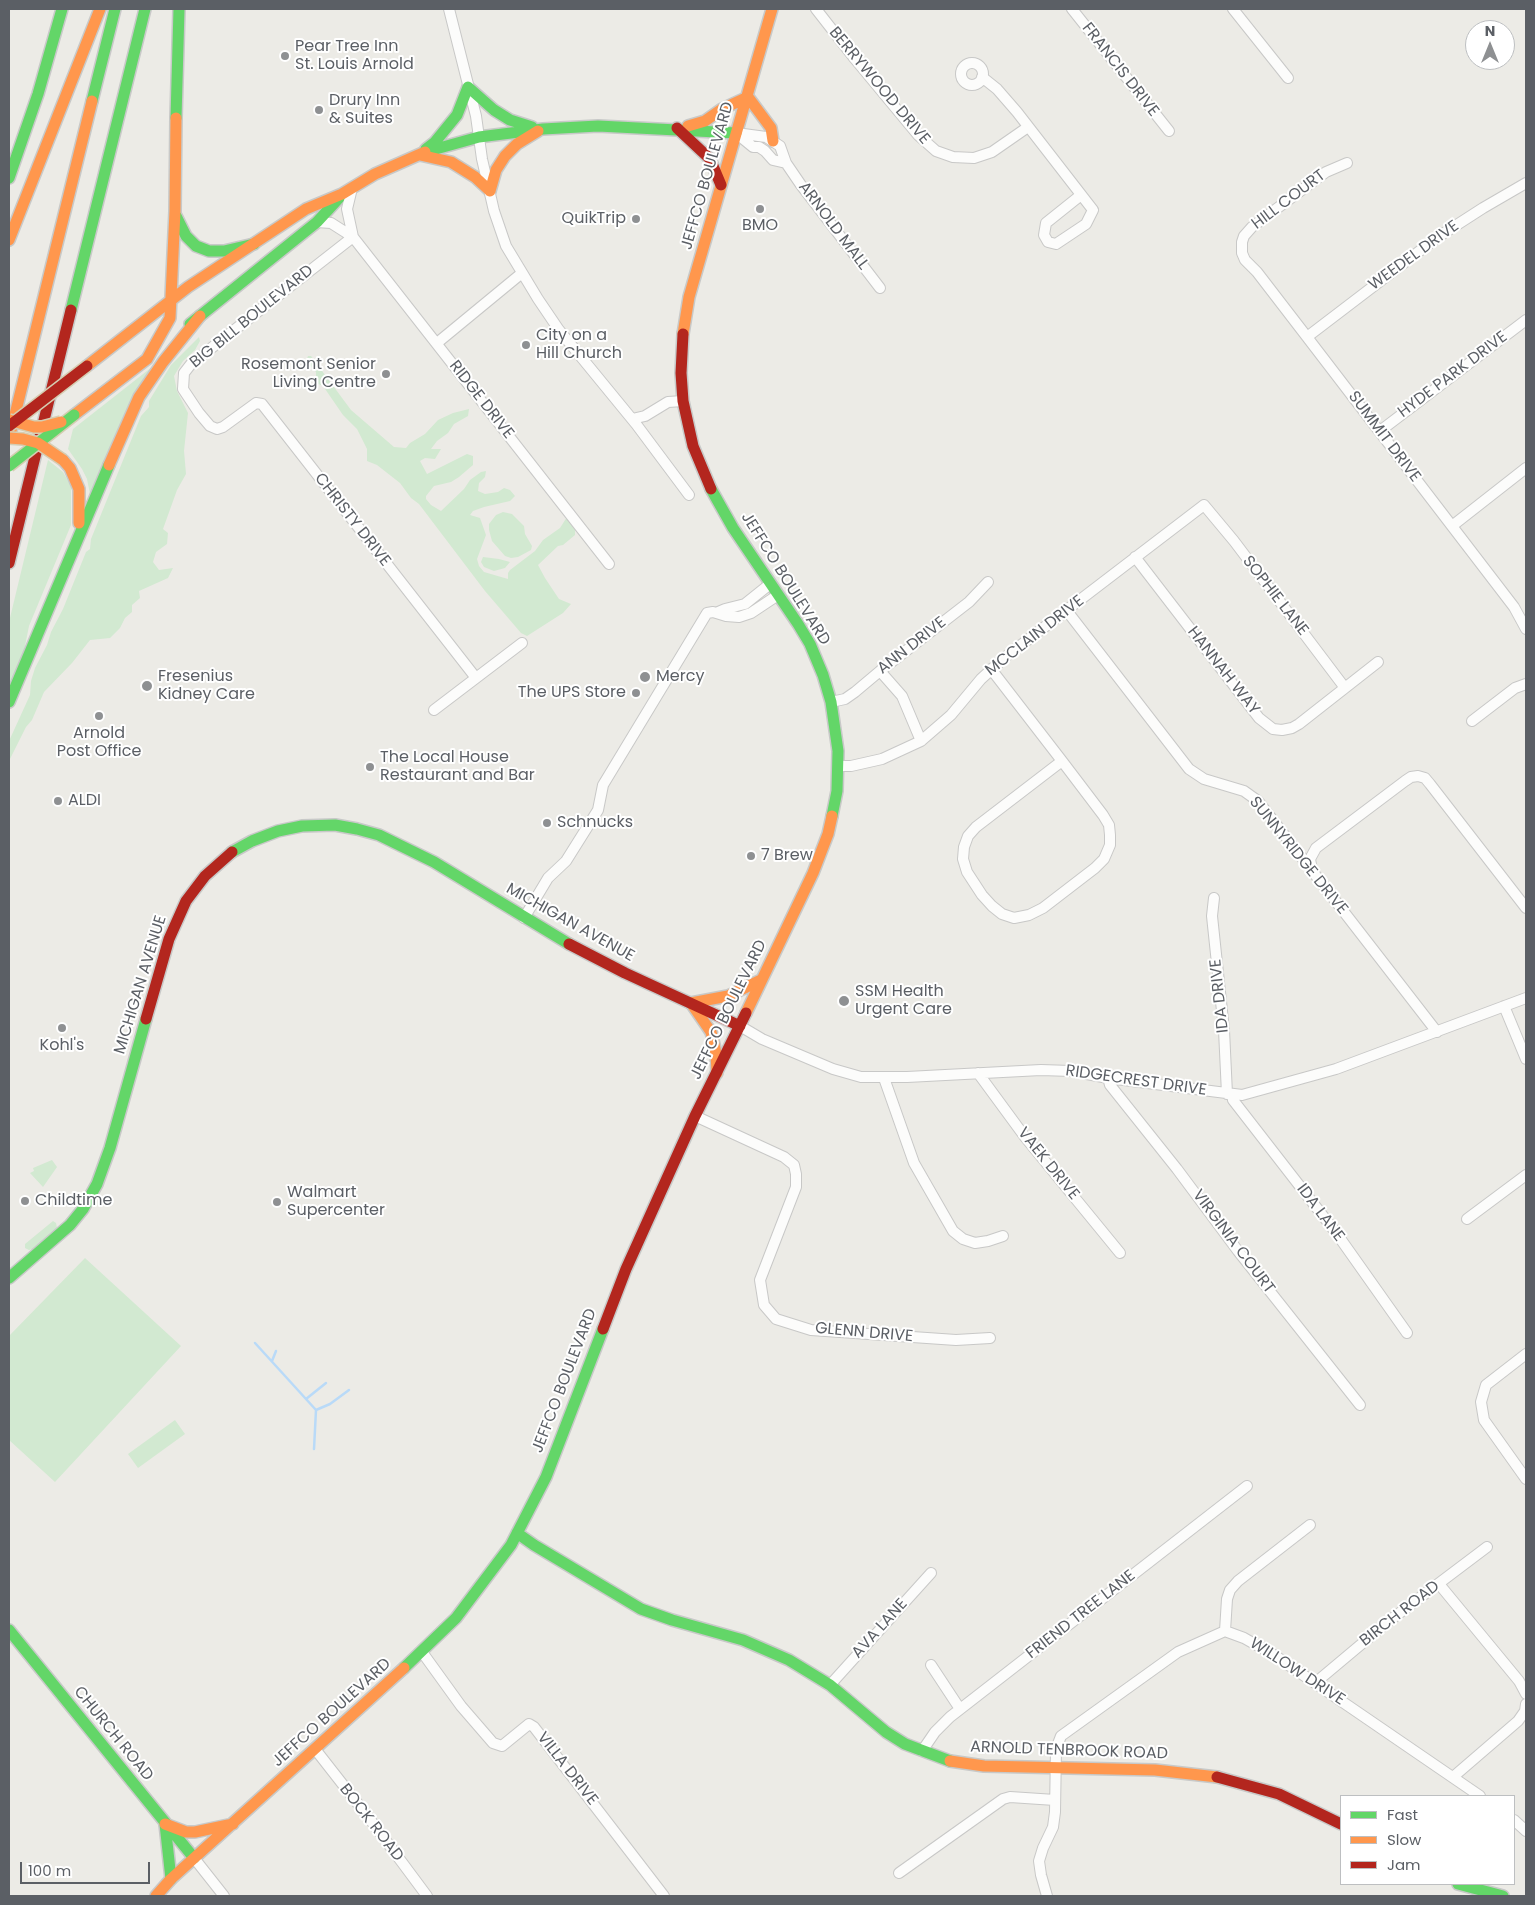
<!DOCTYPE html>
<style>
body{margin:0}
#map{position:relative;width:1535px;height:1905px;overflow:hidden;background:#ecebe6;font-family:Poppins,sans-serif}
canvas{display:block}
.frame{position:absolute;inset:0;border:10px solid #5b5f65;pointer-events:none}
.legend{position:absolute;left:1340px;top:1795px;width:175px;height:90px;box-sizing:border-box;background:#fff;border:1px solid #bdbfc1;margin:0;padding:6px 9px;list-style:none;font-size:15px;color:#5b5f65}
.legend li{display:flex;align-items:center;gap:10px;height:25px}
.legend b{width:25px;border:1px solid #bdbfc1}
.north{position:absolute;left:1465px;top:20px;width:50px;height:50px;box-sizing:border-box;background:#fff;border:1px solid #bdbfc1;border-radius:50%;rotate:0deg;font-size:14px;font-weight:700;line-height:20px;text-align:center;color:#5b5f65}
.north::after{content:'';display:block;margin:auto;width:18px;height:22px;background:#8e9092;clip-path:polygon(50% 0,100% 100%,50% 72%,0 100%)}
.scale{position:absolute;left:20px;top:1862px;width:130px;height:22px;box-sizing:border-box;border:2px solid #5b5f65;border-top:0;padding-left:6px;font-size:15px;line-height:18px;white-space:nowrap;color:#5b5f65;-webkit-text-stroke:4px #fff;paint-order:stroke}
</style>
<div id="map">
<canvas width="1535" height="1905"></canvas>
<div class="frame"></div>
<ul class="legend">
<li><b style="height:6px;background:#63d668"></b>Fast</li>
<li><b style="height:6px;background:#ff974d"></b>Slow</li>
<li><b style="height:6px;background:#b3261e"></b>Jam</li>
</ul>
<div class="north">N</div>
<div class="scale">100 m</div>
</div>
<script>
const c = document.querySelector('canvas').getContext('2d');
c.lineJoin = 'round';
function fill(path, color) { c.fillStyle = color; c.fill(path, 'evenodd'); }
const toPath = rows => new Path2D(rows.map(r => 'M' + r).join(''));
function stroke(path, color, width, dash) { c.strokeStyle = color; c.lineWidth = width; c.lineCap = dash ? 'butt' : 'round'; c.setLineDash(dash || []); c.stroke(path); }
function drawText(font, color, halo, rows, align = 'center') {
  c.font = font + ' Poppins,sans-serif'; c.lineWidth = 4; c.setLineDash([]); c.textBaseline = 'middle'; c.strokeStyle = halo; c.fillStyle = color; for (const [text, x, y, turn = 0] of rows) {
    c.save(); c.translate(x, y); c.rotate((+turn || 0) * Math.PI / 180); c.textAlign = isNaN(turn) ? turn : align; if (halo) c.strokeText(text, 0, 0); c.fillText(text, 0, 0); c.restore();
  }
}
const green = toPath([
 [199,337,200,341,195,350,183,361,174,376,177,391,188,413,184,451,186,474,177,490,163,529,168,533,167,544,156,552,153,562,159,570,173,568,168,578,139,591,140,598,132,605,132,612,125,618,120,628,110,638,90,640,72,663,44,692,32,720,26,727,9,761,9,741,30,695,31,681,35,668,47,645,51,632,63,609,86,552,90,549,91,539,141,416,149,407,149,401,171,365],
 [308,356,311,356,351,410,394,447,406,448,410,443,425,434,438,420,453,413,469,409,468,416,454,424,448,433,437,441,431,449,441,449,435,459,425,458,420,461,427,474,467,454,473,456,473,465,459,477,451,482,434,486,426,496,426,499,431,505,441,511,464,489,470,480,481,472,486,471,485,477,479,483,478,491,485,494,498,492,504,488,510,490,515,496,510,501,484,507,473,511,470,515,480,518,486,535,477,559,479,566,484,572,508,579,508,573,510,570,535,551,543,540,560,528,567,517,575,529,575,535,563,545,558,546,538,565,545,578,559,599,571,604,563,613,527,636,521,633,485,591,419,504,411,498,400,483,377,465,367,461,367,449,357,429,343,415,323,386,316,383,316,372,306,361],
 [152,367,90,494,87,479,82,469,68,449,73,429],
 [48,460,63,472,71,486,71,525,29,626,24,651,9,687,9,622],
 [503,512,512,514,524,526,525,534,532,546,531,550,518,557,511,558,505,556,492,541,489,530,489,524,496,515],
 [483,557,499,559,510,562,505,568,494,571,484,567,481,562],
 [52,1160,57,1167,43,1187,30,1173,34,1171,33,1168],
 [53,1221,56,1223,57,1228,35,1248,29,1250,25,1248,25,1244],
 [85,1258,181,1346,55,1482,9,1440,9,1336],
 [175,1420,185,1434,138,1468,128,1454]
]);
const stream = toPath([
 [255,1343,316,1410,314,1449],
 [272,1361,276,1351],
 [306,1399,326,1383],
 [316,1410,330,1404,349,1390]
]);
const street = toPath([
 [449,9,476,116,482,159,494,211,506,246,538,299,559,330,636,424,689,495],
 [816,9,855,59,918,135,936,151,953,157,974,158,992,152,1028,127],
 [1072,9,1169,131],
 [1233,9,1288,78],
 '961 74a11 11 0 1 1 22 0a11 11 0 1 1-22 0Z',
 [982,77,997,89,1017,112,1093,210,1086,224,1056,244,1048,242,1044,235,1046,223,1081,195],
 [736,133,766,137,780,146,786,163,801,185,880,288],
 [736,133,753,147,759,147,765,151,773,160,786,163],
 [1347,163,1326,172,1252,227,1244,236,1242,242,1242,253,1245,260,1257,272,1307,337,1514,607,1526,629],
 [352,188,347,209,353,237],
 [317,222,331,223,353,237,609,564],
 [353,237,191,364,184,373,183,389,199,413,210,426,217,429,223,427,256,403,262,404,476,678],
 [1307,337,1438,237,1483,208,1526,183],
 [437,343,522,273],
 [632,419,645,416,668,402,683,401],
 [1380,431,1526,320],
 [1452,526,1526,468],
 [1135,557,1259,718,1273,729,1282,730,1292,728,1299,724,1378,662],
 [1067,611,1189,769,1204,779,1244,791,1258,801,1265,810,1437,1032],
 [718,612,725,609,745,604,770,584],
 [991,669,1062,761,1103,815,1109,825,1110,835,1110,845,1104,859,1095,868,1043,908,1029,915,1014,918,1002,914,992,906,982,895,967,872,963,859,964,847,968,836,976,827,1062,761],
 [880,671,902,696,921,741],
 [831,702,845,699,855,692,880,671,969,602,988,582],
 [434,710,522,643],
 [1472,721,1515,688,1526,684],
 [838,766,851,766,882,759,921,741,951,715,981,679,1004,658,1204,505,1234,541,1345,688],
 [1312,870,1310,859,1316,848,1405,781,1411,777,1418,776,1425,778,1430,784,1526,908],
 [1214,898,1212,916,1224,1030,1227,1094],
 [524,918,548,878,566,861,598,810,603,785,707,613,713,612,726,616,739,617,751,613,778,595],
 [1504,1006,1526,1059],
 [740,1026,762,1039,833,1069,861,1077,907,1077,1041,1070,1071,1071,1108,1078,1242,1095,1336,1069,1526,998],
 [978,1073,1025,1137,1120,1253],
 [884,1078,914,1163,953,1231,963,1239,975,1243,988,1241,1003,1236],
 [1108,1078,1110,1085,1177,1169,1238,1251,1360,1405],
 [1232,1095,1233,1100,1337,1234,1407,1333],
 [695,1116,784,1157,794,1165,796,1174,796,1187,760,1280,764,1305,776,1319,811,1330,956,1340,990,1338],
 [1467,1219,1526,1175],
 [1526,1354,1486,1385,1481,1402,1484,1420,1526,1479],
 [1439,1584,1519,1681,1526,1694],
 [1225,1631,1227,1599,1230,1590,1238,1581,1310,1525],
 [422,1652,461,1706,493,1743,502,1746,529,1724,534,1727,664,1896],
 [931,1665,960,1709],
 [1315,1683,1389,1621,1487,1547],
 [830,1685,931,1573],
 [315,1749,369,1818,427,1896],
 [922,1751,935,1732,950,1717,1247,1486],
 [1453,1777,1518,1721,1525,1711,1526,1704],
 [1514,1820,1526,1831],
 [194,1858,224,1896],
 [899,1873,1003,1799,1010,1797,1055,1800],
 [1047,1896,1041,1875,1039,1861,1043,1848,1053,1827,1055,1812,1056,1749,1061,1736,1178,1652,1225,1631,1244,1638,1274,1655,1480,1796]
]);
const fast = toPath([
 [92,101,115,9],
 [176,118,179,9],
 [426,149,435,142,457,115,468,87,494,110,510,120,532,127],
 [425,152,479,137,543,129,598,126,736,133],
 [9,178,38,94,62,9],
 [176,216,186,236,196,246,209,251,224,251,254,244],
 [71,310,145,9],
 [190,324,317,222,339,198],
 [711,489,733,528,798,624,810,644,823,675,831,702,838,751,837,791,832,816],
 [9,702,109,465],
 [232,852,252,841,278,831,302,826,335,825,357,829,379,835,434,862,569,944],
 [9,1278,70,1225,83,1209,97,1184,110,1148,146,1019],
 [517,1533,534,1545,641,1609,672,1620,743,1640,789,1660,830,1685,886,1732,905,1744,950,1761],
 [9,1630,194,1858],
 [404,1668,456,1618,511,1545,546,1477,603,1329],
 [165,1824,171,1879],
 [1458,1884,1503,1896]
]);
const slow = toPath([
 [688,126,705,121,722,109,748,97,771,128,773,141],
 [420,155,451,162,475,177,490,191],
 [490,191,496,170,505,156,517,144,538,131],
 [9,240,100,9],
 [683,334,689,297,772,9],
 [87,366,188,287,306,209,342,194,375,174,425,152],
 [74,415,147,359,170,318,175,211,176,118],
 [10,435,92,101],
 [63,460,70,468,79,489,79,523],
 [109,465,139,397,163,362,200,316],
 [746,1013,813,873,828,834,832,816],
 [717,1073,716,1053,711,1032,691,1003,728,996,761,980],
 [950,1761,984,1766,1155,1770,1217,1777],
 [165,1824,186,1832,195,1832,233,1824],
 [156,1896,171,1879,404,1668]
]);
const jam = toPath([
 [677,128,710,159,721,185],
 [683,334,681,373,683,401,693,446,711,489],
 [9,563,71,310],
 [569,944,625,973,740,1026],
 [146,1019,169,939,186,901,205,876,232,852],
 [603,1329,626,1269,695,1116,746,1013],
 [1217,1777,1279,1794,1341,1824]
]);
const fastBridge = toPath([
 [9,466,74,415]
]);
const slowBridge = toPath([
 [9,420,34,427,42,427,61,422],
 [9,438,23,439,38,443,63,460]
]);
const jamBridge = toPath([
 [9,426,87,366]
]);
const markers = [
 [285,56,5,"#8e9092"],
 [319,110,5,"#8e9092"],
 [760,209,5,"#8e9092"],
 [636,219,5,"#8e9092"],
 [526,345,5,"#8e9092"],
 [386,374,5,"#8e9092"],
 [645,677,6,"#8e9092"],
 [147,686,6,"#8e9092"],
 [636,693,5,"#8e9092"],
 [99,716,5,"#8e9092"],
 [370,767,5,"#8e9092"],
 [58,801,5,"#8e9092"],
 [547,823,5,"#8e9092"],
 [751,856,5,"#8e9092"],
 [844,1001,6,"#8e9092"],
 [62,1028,5,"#8e9092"],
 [25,1201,5,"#8e9092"],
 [277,1202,5,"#8e9092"]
];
const poiNames = [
 ["Pear Tree Inn",295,47],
 ["St. Louis Arnold",295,65],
 ["Drury Inn",329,101],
 ["& Suites",329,119],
 ["QuikTrip",626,219,"right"],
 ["BMO",760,226,"center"],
 ["City on a",536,336],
 ["Hill Church",536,354],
 ["Rosemont Senior",376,365,"right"],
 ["Living Centre",376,383,"right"],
 ["Fresenius",158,677],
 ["Kidney Care",158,695],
 ["Mercy",656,677],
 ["The UPS Store",626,693,"right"],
 ["Arnold",99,734,"center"],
 ["Post Office",99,752,"center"],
 ["The Local House",380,758],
 ["Restaurant and Bar",380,776],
 ["ALDI",68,801],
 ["Schnucks",557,823],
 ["7 Brew",761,856],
 ["SSM Health",855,992],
 ["Urgent Care",855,1010],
 ["Kohl's",62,1046,"center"],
 ["Walmart",287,1193],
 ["Supercenter",287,1211],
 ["Childtime",35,1201]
];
const streetNames = [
 ["FRANCIS DRIVE",1120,70,52],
 ["BERRYWOOD DRIVE",879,86,50],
 ["JEFFCO BOULEVARD",708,176,-74],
 ["HILL COURT",1289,200,-37],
 ["ARNOLD MALL",833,226,53],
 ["WEEDEL DRIVE",1414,256,-36],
 ["BIG BILL BOULEVARD",252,317,-39],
 ["HYDE PARK DRIVE",1453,375,-37],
 ["RIDGE DRIVE",481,400,52],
 ["SUMMIT DRIVE",1384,437,53],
 ["CHRISTY DRIVE",352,520,52],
 ["JEFFCO BOULEVARD",785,579,58],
 ["SOPHIE LANE",1275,596,52],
 ["MCCLAIN DRIVE",1035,636,-38],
 ["ANN DRIVE",912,646,-38],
 ["HANNAH WAY",1223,671,52],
 ["SUNNYRIDGE DRIVE",1298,856,51],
 ["MICHIGAN AVENUE",570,923,29],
 ["MICHIGAN AVENUE",141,985,-73],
 ["IDA DRIVE",1220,996,-96],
 ["JEFFCO BOULEVARD",729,1010,-64],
 ["RIDGECREST DRIVE",1136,1081,8],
 ["VAEK DRIVE",1048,1164,51],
 ["IDA LANE",1320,1213,53],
 ["VIRGINIA COURT",1233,1242,53],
 ["GLENN DRIVE",864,1333,5],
 ["JEFFCO BOULEVARD",565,1381,-69],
 ["BIRCH ROAD",1400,1614,-38],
 ["FRIEND TREE LANE",1081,1615,-38],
 ["AVA LANE",880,1629,-48],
 ["WILLOW DRIVE",1297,1672,33],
 ["JEFFCO BOULEVARD",332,1713,-42],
 ["CHURCH ROAD",113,1734,51],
 ["ARNOLD TENBROOK ROAD",1069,1751,2],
 ["VILLA DRIVE",567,1769,52],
 ["BOCK ROAD",371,1823,52]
];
fill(green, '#d2e9d1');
stroke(stream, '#b9daf8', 2.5);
stroke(street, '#c8c8c7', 12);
stroke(fast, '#c8c9c8', 14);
stroke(slow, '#c8c9c8', 14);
stroke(jam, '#c8c9c8', 14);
stroke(street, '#fcfcfb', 10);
stroke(fast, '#63d668', 11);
stroke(slow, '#ff974d', 11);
stroke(jam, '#b3261e', 11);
stroke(fastBridge, '#d5cdb2', 14, []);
stroke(slowBridge, '#d5cdb2', 14, []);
stroke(jamBridge, '#d5cdb2', 14, []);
stroke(fastBridge, '#63d668', 11);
stroke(slowBridge, '#ff974d', 11);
stroke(jamBridge, '#b3261e', 11);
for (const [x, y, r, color] of markers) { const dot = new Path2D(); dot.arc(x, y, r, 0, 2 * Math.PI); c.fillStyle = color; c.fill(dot); stroke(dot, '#fff', 2); }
drawText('16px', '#5b5f65', '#fff', poiNames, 'left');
drawText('16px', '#5b5f65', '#fff', streetNames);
</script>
